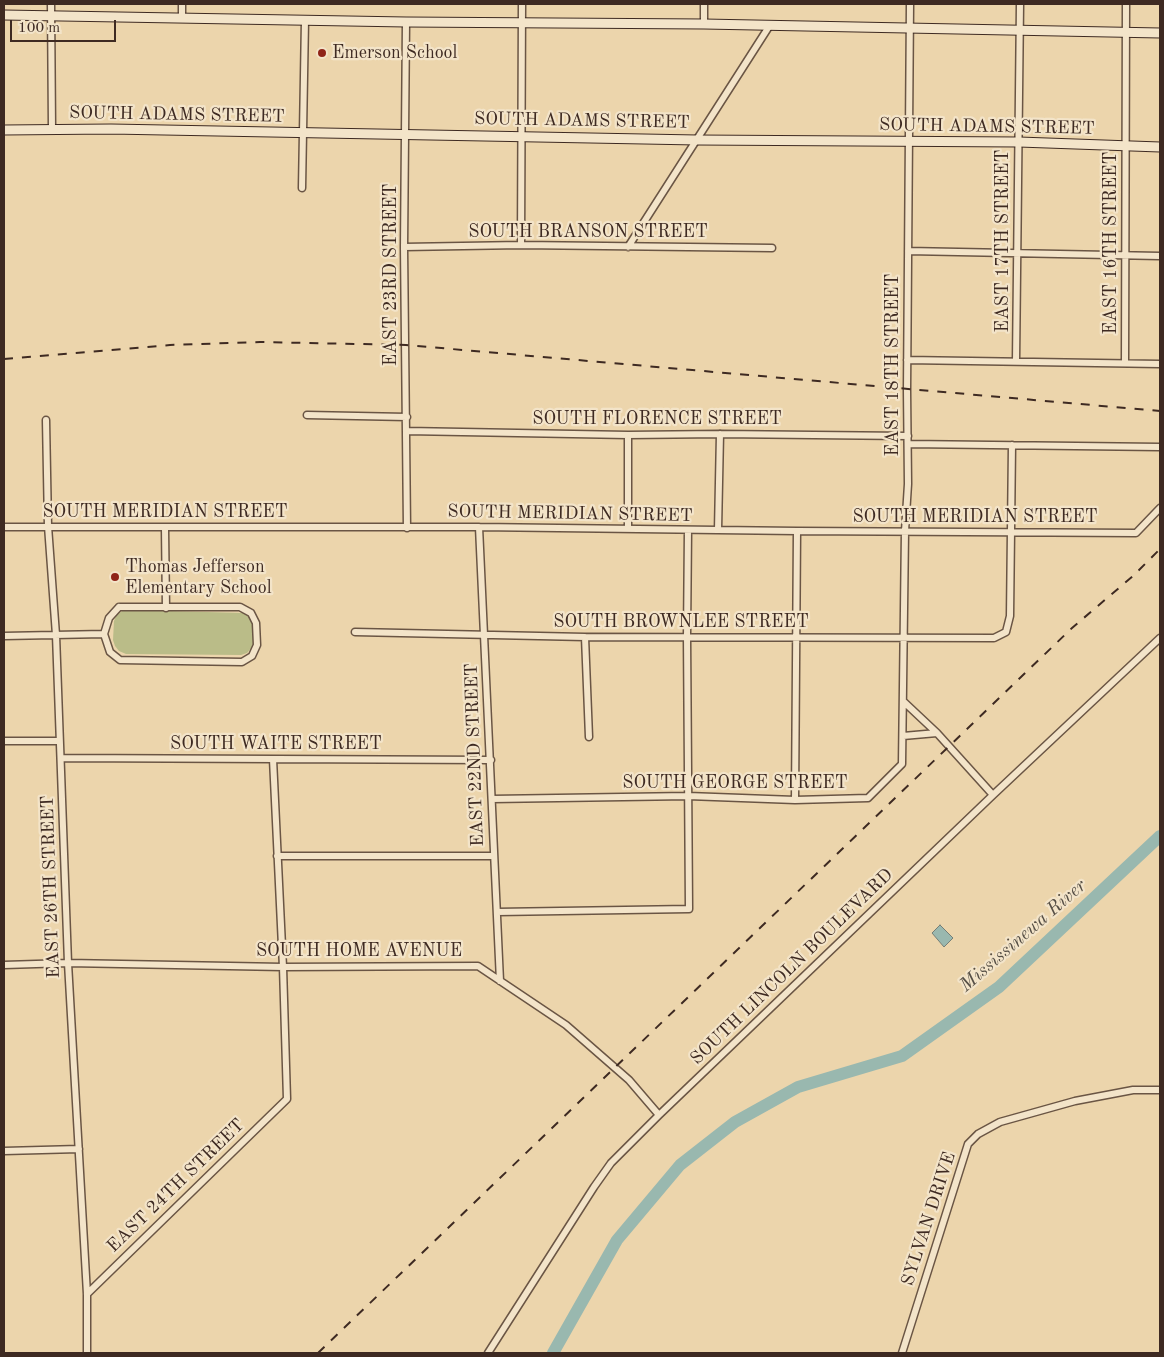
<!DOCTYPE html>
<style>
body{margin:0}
#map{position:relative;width:1164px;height:1357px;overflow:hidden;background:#ecd5ac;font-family:"Old Standard TT",serif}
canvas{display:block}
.frame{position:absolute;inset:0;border:5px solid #3e2a22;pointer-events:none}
.scale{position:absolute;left:10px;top:20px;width:106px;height:22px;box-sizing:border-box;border:2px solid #3e2a22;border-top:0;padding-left:6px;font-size:15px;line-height:18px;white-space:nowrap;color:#3e2a22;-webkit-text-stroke:4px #f3e4c9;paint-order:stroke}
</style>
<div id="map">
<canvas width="1164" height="1357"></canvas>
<div class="frame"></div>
<div class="scale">100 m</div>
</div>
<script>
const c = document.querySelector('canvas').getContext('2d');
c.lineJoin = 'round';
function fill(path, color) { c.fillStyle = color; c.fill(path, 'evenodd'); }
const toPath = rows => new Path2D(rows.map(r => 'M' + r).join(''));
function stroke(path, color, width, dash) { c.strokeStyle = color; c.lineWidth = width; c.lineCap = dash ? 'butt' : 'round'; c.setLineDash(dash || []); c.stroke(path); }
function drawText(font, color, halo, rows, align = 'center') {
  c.font = font + ' "Old Standard TT",serif'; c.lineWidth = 4.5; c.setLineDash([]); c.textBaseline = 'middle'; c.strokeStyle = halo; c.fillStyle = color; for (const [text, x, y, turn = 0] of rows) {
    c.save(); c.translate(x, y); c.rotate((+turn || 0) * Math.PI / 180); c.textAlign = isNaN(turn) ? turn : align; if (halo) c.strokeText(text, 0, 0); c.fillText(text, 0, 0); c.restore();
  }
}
const green = toPath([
 [129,610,245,613,253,621,254,645,247,653,241,655,126,654,119,651,115,646,113,640,114,621,116,616,122,611]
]);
const water = toPath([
 [940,925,953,938,944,947,932,933,940,925]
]);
const river = toPath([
 [553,1353,617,1240,680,1165,735,1122,798,1087,902,1056,999,987,1160,836]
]);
const street = toPath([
 [51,4,52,129],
 [182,17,182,4],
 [406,22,404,247,407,528],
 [704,24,704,4],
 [302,188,305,20],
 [521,245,522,4],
 [404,247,521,245,772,248],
 [628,247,770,25],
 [908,251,1160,256],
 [907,360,1160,364],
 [1016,361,1020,4],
 [1125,363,1126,4],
 [307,415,407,417],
 [46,420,48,526,56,635,68,963,87,1294,87,1353],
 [407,431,628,435,720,434,908,436],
 [628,435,628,528],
 [908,444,1160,447],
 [4,527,479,527,797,531,1136,533,1160,508],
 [479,527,500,981],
 [165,528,166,608],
 [718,530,720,434],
 [119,607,240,607,251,613,256,623,257,645,252,656,242,662,120,660,110,652,104,634,109,618,119,607],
 [355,632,585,637,994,638,1006,632,1010,616,1012,445],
 [4,636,104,634],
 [585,637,589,737],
 [904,702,937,733,993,795],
 [903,736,937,733],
 [4,741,59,741],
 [61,758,491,760],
 [492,799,688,796,795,800,868,798,902,764,905,531,908,484,907,390,910,4],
 [795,800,797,531],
 [277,856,494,856],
 [497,912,689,909,687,636,688,530],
 [4,965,68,963,283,967,478,966,566,1025,629,1080,659,1115],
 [4,1151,79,1149],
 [87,1294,287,1099,283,967,273,759],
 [488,1353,594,1187,611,1163,659,1115,993,795,1160,638],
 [902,1353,968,1144,978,1134,1000,1122,1075,1101,1133,1090,1160,1090]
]);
const secondary = toPath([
 [4,15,406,22,704,24,1160,33],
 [4,130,111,129,697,140,1019,142,1160,147]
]);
const rail = toPath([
 [4,359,170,345,260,342,406,345,1160,411],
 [318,1353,1072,628,1133,576,1160,549]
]);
const markers = [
 [322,53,5,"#8f2418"],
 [115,577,5,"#8f2418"]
];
const poiNames = [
 ["Emerson School",332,53],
 ["Thomas Jefferson",125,567],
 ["Elementary School",125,588]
];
const streetNames = [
 ["SOUTH ADAMS STREET",177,115,1],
 ["SOUTH ADAMS STREET",582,121,1],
 ["SOUTH ADAMS STREET",987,127,1],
 ["SOUTH BRANSON STREET",588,232],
 ["EAST 17TH STREET",1003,241,-90],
 ["EAST 16TH STREET",1111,243,-90],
 ["EAST 23RD STREET",391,275,-90],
 ["EAST 18TH STREET",893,365,-90],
 ["SOUTH FLORENCE STREET",657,419],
 ["SOUTH MERIDIAN STREET",165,512],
 ["SOUTH MERIDIAN STREET",570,514,1],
 ["SOUTH MERIDIAN STREET",975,517],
 ["SOUTH BROWNLEE STREET",681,622],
 ["SOUTH WAITE STREET",276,744],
 ["EAST 22ND STREET",475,755,-92],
 ["SOUTH GEORGE STREET",735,783],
 ["EAST 26TH STREET",51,887,-92],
 ["SOUTH HOME AVENUE",359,951],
 ["SOUTH LINCOLN BOULEVARD",792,967,-44],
 ["EAST 24TH STREET",176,1186,-44],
 ["SYLVAN DRIVE",929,1219,-72]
];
const waterNames = [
 ["Mississinewa River",1023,936,-41]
];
fill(green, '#babc88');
fill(water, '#99b8af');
stroke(water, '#757f77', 1);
stroke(river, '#99b8af', 12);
stroke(street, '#6a5544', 9);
stroke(secondary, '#3e2a22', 11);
stroke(street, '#f3e4c9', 6);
stroke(secondary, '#f3e4c9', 9);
stroke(rail, '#3e2a22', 2, [9, 9]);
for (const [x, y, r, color] of markers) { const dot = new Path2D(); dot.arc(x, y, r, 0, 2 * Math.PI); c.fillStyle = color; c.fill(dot); stroke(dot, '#f3e4c9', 2); }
drawText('18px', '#3e2a22', '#f3e4c9', poiNames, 'left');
drawText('18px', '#3e2a22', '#f3e4c9', streetNames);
drawText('italic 19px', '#554e45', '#f3e4c9', waterNames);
</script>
